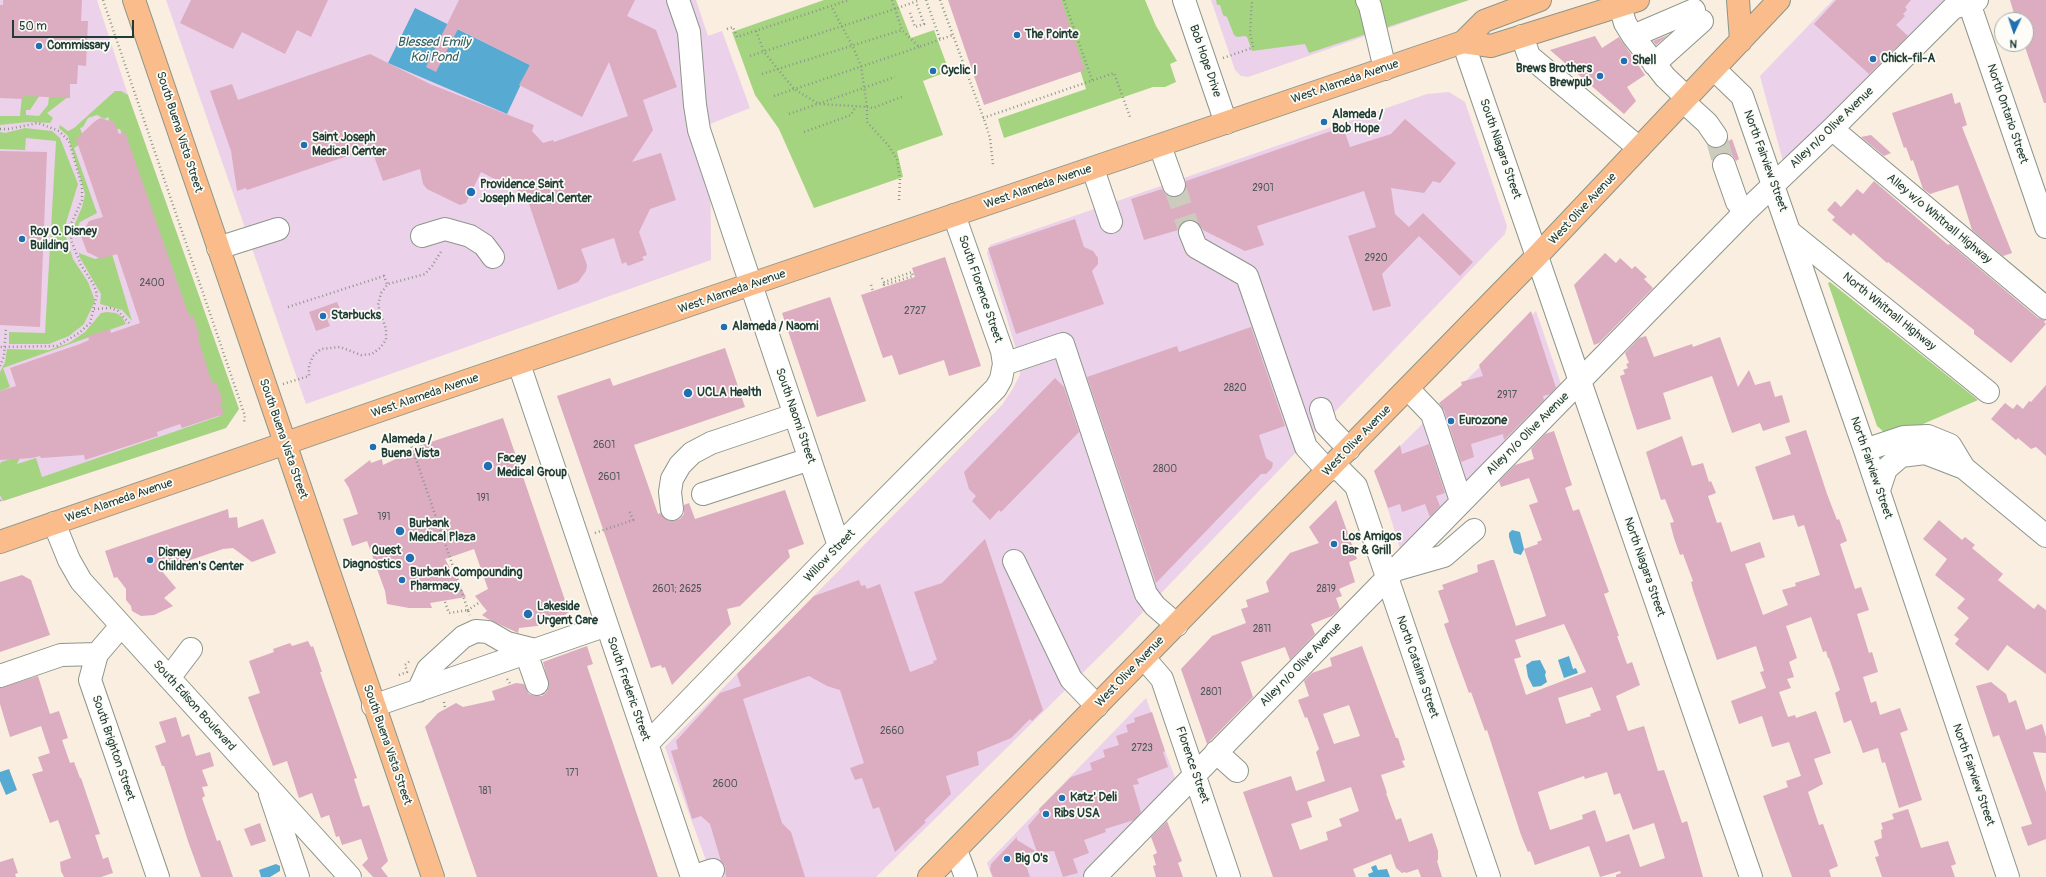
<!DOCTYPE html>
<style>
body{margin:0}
#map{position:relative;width:2046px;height:877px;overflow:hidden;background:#f9eedf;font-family:Pangolin,sans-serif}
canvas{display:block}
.north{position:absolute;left:1994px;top:12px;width:40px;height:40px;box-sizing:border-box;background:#fdfcf7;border:1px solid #a4b0a9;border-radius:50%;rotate:183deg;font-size:11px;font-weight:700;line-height:16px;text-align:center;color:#1f3d34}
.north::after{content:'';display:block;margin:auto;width:14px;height:18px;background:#1f6fb2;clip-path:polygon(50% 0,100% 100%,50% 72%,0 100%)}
.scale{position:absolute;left:12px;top:20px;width:122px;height:18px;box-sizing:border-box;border:2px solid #1f3d34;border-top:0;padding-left:5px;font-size:12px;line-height:14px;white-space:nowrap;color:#1f3d34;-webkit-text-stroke:3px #fdfcf7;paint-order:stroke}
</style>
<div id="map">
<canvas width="2046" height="877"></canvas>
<div class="north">N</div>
<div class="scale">50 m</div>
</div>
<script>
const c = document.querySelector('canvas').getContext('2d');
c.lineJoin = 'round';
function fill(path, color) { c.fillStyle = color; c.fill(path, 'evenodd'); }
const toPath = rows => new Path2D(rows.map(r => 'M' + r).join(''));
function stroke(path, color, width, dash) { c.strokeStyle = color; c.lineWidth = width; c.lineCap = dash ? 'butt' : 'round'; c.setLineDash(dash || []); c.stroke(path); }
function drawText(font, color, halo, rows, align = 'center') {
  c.font = font + ' Pangolin,sans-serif'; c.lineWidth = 3.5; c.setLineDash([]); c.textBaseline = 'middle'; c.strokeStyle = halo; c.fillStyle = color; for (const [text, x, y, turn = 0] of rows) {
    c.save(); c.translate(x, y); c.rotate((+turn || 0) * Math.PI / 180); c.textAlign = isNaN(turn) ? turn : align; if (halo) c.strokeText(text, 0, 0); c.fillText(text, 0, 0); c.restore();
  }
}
const built = toPath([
 [0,0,97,0,128,95,239,409,226,428,0,502],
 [166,0,696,0,708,36,722,31,750,108,710,124,711,260,306,404],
 [1211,0,1469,0,1248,77,1241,76,1235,70],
 [1833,0,1947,0,1784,165,1760,76],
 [1449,92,1465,102,1507,226,1505,234,1123,633,876,877,712,877,665,747,1002,405,1012,390,1020,375,1019,359,987,253,990,245,1427,94],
 [1536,311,1562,387,1402,555,1376,470],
 [1146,698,1175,778,1084,877,992,877,987,863]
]);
const green = toPath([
 [824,0,896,0,911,38,934,30,949,71,923,81,943,135,897,151,903,177,814,208,779,129,755,95,732,32],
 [1058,0,1145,0,1156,26,1177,61,1170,64,1176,82,1165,87,1153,87,1004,138,998,119,1086,89],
 [1216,0,1469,0,1309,53,1305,44,1252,51,1247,37,1245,36,1237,37,1234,35,1227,17,1223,15,1220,5,1217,5],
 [115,91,121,91,128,95,239,409,226,428,3,501,0,495,0,464,1,462,17,457,23,451,17,464,36,458,42,477,220,416,120,129,113,130,108,117,104,119,97,115,88,118,83,127,80,128,85,141,74,148,97,213,80,222,74,236,73,228,82,207,85,194,68,136,59,128,60,125,68,131,74,128],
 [22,95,40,95,30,110,26,110,26,115,39,116,48,105,49,96,68,97,47,113,53,118,50,123,28,122,0,125,0,116,20,116],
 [25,128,52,131,60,138,78,184,66,223,66,237,73,259,88,282,95,301,84,324,69,336,49,344,9,344,9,332,45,333,56,141,26,138,25,150,0,149,0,132,5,133],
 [79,253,95,259,112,254,132,321,122,310,100,304,101,294,79,256],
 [1830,282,1978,400,1898,435,1885,433,1877,426,1828,283],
 [107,312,116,313,122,317,126,324,3,368,10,387,0,391,0,372,5,362,7,349,49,350,69,343,85,332,101,313]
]);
const water = toPath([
 [415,8,530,65,507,114,388,63],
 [1512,530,1520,532,1524,549,1521,555,1514,553,1509,537,1509,533],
 [1569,656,1573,669,1576,668,1578,673,1564,678,1558,660],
 [1540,660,1546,672,1545,675,1547,682,1541,686,1533,687,1528,677,1526,665,1532,661],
 [9,769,17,790,6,795,0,781,0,772],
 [276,864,280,866,280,871,270,877,261,877,259,870],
 [1376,865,1378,870,1387,869,1390,877,1369,877,1368,874,1373,872,1371,867]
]);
const building = toPath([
 [3,0,82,0,81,21,88,21,86,66,78,65,77,84,70,84,70,98,24,96,24,99,0,98,0,5,3,5],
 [191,0,328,0,311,37,297,30,285,54,242,32,233,49,180,23],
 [459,0,635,0,627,16,656,30,677,87,643,100,653,130,632,162,661,153,676,200,650,209,639,232,647,255,642,257,644,260,628,266,626,262,622,264,614,238,581,249,587,265,586,271,578,282,558,290,526,195,481,172,466,203,460,205,427,189,423,184,420,169,383,181,371,148,247,190,246,188,237,191,231,151,210,91,232,84,238,100,370,54,430,84,534,125,532,131,543,143,553,140,554,142,628,116,609,62,582,117,519,85,530,65,458,29,436,72,426,67],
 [948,0,1061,0,1085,70,984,105],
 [1836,0,1911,0,1905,7,1907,10,1903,14,1905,16,1896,25,1908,36,1869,74,1814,24],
 [2010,0,2046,0,2046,103,2044,103,2024,44,2026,44,2026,20,2016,20],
 [1668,35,1656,45,1653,41],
 [1595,36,1602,48,1619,37,1645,75,1627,87,1636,101,1624,114,1550,50],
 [1952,93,1955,104,1960,102,1967,125,1962,127,2012,253,2003,256,1972,230,1958,185,1930,194,1923,189,1913,160,1911,161,1906,147,1904,148,1892,113],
 [100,118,114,122,119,134,125,132,186,307,190,317,193,316,200,337,198,338,201,348,212,383,216,382,223,402,220,403,224,414,182,428,180,424,157,432,158,436,85,460,84,455,41,458,40,456,32,458,0,460,0,391,16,386,10,368,80,344,89,340,88,336,110,329,111,333,140,323,117,254,101,259,87,252,81,236,89,221,103,217,76,139,94,122],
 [1405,119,1456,163,1440,183,1433,181,1424,193,1391,188,1395,214,1409,227,1423,213,1473,262,1460,276,1419,236,1382,274,1391,306,1373,311,1348,236,1376,227,1364,191,1257,226,1264,245,1245,251,1203,230,1198,222,1191,220,1185,221,1180,224,1178,230,1144,240,1131,199,1162,189,1166,195,1172,197,1178,197,1184,193,1186,187,1186,181,1343,127,1350,147,1391,134],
 [1871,135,1891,153,1884,156,1861,137],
 [1732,139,1739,159,1736,161,1732,155,1726,153,1720,153,1712,161,1708,147,1717,148],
 [0,151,47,152,40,327,0,325],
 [1874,181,1948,245,1950,244,2038,318,2046,320,2044,322,2046,324,2011,363,1974,334,1974,330,1888,262,1887,263,1853,233,1851,236,1832,220,1835,217,1827,210,1835,201,1841,207,1857,189,1863,194],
 [1075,219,1084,247,1093,251,1098,258,1098,264,1092,271,1104,304,1016,334,988,248],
 [1605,253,1616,263,1620,258,1632,269,1635,266,1647,277,1644,279,1653,288,1599,343,1594,345,1574,285],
 [945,257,981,366,949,376,944,360,899,375,892,355,883,358,861,295,915,277,912,268],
 [830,297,866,401,817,417,782,313],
 [337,302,342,314,327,319,330,326,316,331,309,312],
 [1531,311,1556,388,1550,394,1543,396,1544,400,1504,440,1503,434,1471,444,1474,457,1461,462,1444,410,1439,403,1462,385,1461,382,1483,376,1479,365],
 [1251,327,1285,426,1259,435,1266,458,1273,463,1272,468,1266,474,1261,474,1156,583,1087,377,1177,346,1179,352],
 [1646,336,1654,357,1692,344,1693,347,1720,337,1738,387,1749,370,1755,385,1770,381,1775,397,1782,395,1790,422,1763,431,1760,423,1732,433,1712,376,1663,393,1671,419,1637,430,1620,376,1625,374,1623,370,1628,368,1626,364,1629,363,1625,353,1639,338],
 [725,348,745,407,634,445,658,514,660,513,667,520,674,521,680,519,684,514,684,505,689,503,695,519,785,490,804,544,788,550,790,557,740,606,727,609,731,624,672,685,665,667,662,668,661,665,651,668,557,396,610,378,613,386],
 [1055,378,1064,387,1079,432,1001,512,999,510,990,520,972,501,976,496,969,489,964,472],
 [2046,385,2046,456,2036,447,2031,449,2018,438,2016,440,1991,419,2005,403,2013,409,2017,404,2023,409,2029,401,2031,402],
 [503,418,569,612,558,620,546,625,519,628,518,633,488,619,482,615,487,611,475,596,488,589,474,549,445,559,466,597,430,603,432,608,409,608,387,604,385,591,367,541,352,546,343,519,358,514,349,488,344,480,370,460,371,463,382,459,383,465,419,448,419,446],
 [1806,430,1827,494,1837,520,1839,519,1847,541,1840,544,1855,589,1861,587,1869,610,1857,614,1869,653,1872,652,1878,672,1863,677,1871,703,1876,701,1880,715,1900,708,1908,730,1900,733,1922,800,1899,808,1885,762,1882,763,1878,748,1863,753,1851,720,1844,723,1835,693,1840,690,1829,658,1828,658,1826,651,1823,652,1811,617,1786,626,1797,658,1789,662,1794,677,1787,679,1791,688,1779,692,1788,717,1795,715,1796,718,1816,711,1831,753,1814,759,1823,784,1808,792,1819,825,1823,824,1838,866,1829,870,1831,877,1792,877,1763,796,1788,787,1786,781,1801,776,1789,742,1772,747,1762,716,1739,724,1731,701,1766,688,1760,672,1764,671,1756,646,1717,660,1693,590,1691,582,1693,581,1683,554,1680,555,1674,538,1670,523,1674,522,1665,499,1661,500,1646,452,1682,436,1692,466,1703,463,1709,482,1711,481,1716,493,1708,496,1717,523,1721,522,1731,552,1760,542,1765,557,1745,564,1763,615,1788,605,1782,590,1796,586,1795,583,1820,575,1804,525,1798,527,1794,515,1773,520,1755,467,1791,454,1785,437],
 [1554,431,1572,485,1565,488,1573,511,1579,509,1609,592,1604,594,1619,636,1617,636,1627,664,1632,662,1640,685,1616,696,1628,731,1644,726,1658,771,1664,770,1682,823,1687,821,1703,877,1616,877,1616,875,1621,873,1620,871,1600,877,1589,846,1535,865,1530,851,1528,852,1521,835,1487,730,1485,731,1471,692,1469,693,1451,644,1444,624,1449,622,1438,591,1444,589,1442,585,1478,572,1477,565,1491,560,1494,560,1516,626,1546,616,1524,549,1538,544,1537,542,1542,540,1529,505,1538,502,1529,478,1501,487,1499,481,1515,465,1534,459,1531,449,1545,434],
 [1564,624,1586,672,1526,695,1514,659,1521,657,1515,640],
 [1592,687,1601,710,1590,714,1591,716,1566,724,1558,698],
 [1607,772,1614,795,1620,793,1633,830,1654,823,1665,858,1640,867,1629,834,1606,842,1595,810,1582,815,1583,819,1550,830,1538,792,1584,776,1585,779],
 [1429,444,1445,493,1436,496,1440,506,1430,517,1425,504,1402,512,1400,504,1388,508,1374,471,1400,445,1402,454],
 [1336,500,1357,559,1349,562,1355,582,1339,589,1342,596,1336,598,1340,609,1332,616,1311,624,1315,634,1290,660,1285,647,1241,662,1253,697,1207,744,1181,669,1212,636,1246,623,1241,609,1248,607,1246,600,1269,592,1266,582,1290,553,1319,543,1309,527],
 [228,509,229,518,237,517,238,528,263,519,276,553,252,562,233,548,223,549,161,570,176,588,164,598,173,606,154,615,141,616,132,611,131,606,126,600,126,589,117,577,114,578,105,551],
 [1939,520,1962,540,1965,537,1975,545,1972,548,2003,574,1998,580,2034,609,2038,604,2046,610,2046,674,2007,645,1988,671,1955,644,1959,639,1954,635,1969,618,1957,608,1965,599,1935,575,1947,559,1923,539],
 [985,539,1043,710,1032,721,1030,719,1011,738,977,752,979,765,946,776,951,794,924,821,926,822,895,852,879,807,873,809,862,778,855,780,850,768,864,763,840,690,827,686,809,676,743,699,782,823,791,832,805,877,726,877,725,866,721,861,710,824,701,816,692,819,671,751,678,749,676,741,720,693,741,686,737,674,814,596,859,580,861,586,865,585,867,589,880,584,910,672,934,663,933,661,937,660,914,592,942,583],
 [22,575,31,580,50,635,0,652,0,582],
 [308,641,311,647,313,646,322,672,320,672,357,778,354,779,363,807,369,805,388,861,381,868,388,877,373,877,362,865,368,859,361,839,342,845,339,836,336,837,329,815,321,818,312,793,299,798,287,761,273,766,248,697,260,693,249,661,274,652,273,649,290,643,292,646],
 [587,646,593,664,587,666,658,877,477,877,425,727,438,713,456,703,463,707,495,700,492,691,516,683,524,684,529,694,535,696,542,696,547,692,549,686,543,662],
 [1362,646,1396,738,1398,738,1405,760,1402,761,1405,767,1381,775,1387,793,1386,793,1396,820,1401,818,1409,842,1432,833,1438,851,1438,860,1437,861,1442,877,1421,877,1418,869,1406,873,1405,872,1402,873,1396,868,1391,854,1353,869,1356,877,1273,877,1243,792,1291,776,1296,791,1325,781,1316,752,1319,749,1307,717,1305,718,1298,700,1309,696,1304,681,1312,673,1332,666,1330,658],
 [1349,705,1360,736,1334,744,1323,714],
 [1351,787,1359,811,1339,819,1342,826,1326,832,1328,840,1300,850,1291,824,1312,817,1307,802],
 [38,676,50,714,59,711,68,738,62,740,70,763,74,762,80,778,81,778,100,834,95,835,103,859,108,857,113,873,101,877,64,877,61,871,60,862,71,858,58,820,50,823,32,774,43,771,38,757,50,753,41,726,10,737,0,704,0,688],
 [1991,682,2006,694,2009,703,2016,700,2026,730,2042,724,2046,737,2046,753,2033,752,2046,792,2046,839,2028,846,2021,827,2032,824,1999,735,1993,737,1976,686],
 [1152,712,1165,751,1163,752,1168,767,1137,779,1139,784,1133,785,1141,812,1134,820,1105,829,1106,832,1084,840,1089,853,1073,859,1078,873,1063,877,1054,851,1022,853,1030,877,993,877,990,870,991,864,1017,837,1017,840,1037,852,1028,826,1040,812,1039,809,1071,777,1092,770,1090,763,1105,757,1103,750,1119,745,1116,736,1128,732,1126,725,1135,722,1134,718],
 [176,717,182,737,189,734,196,756,210,752,214,766,202,770,208,786,202,787,205,796,202,798,217,841,220,840,233,877,201,877,188,841,164,766,162,766,155,746,166,742,159,722],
 [1908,809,1921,848,1948,841,1956,864,1951,866,1955,877,1882,877,1875,857,1879,856,1874,841,1882,838,1881,830,1883,829,1881,823,1894,819,1892,814],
 [1167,821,1182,861,1178,863,1183,877,1156,877,1153,866,1156,865,1153,855,1157,853,1151,837],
 [260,823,266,841,251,846,244,829],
 [13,858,18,873,15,874,16,877,0,877,0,862]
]);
const minorTunnel = toPath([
 [1716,136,1724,165],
 [1174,185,1190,232]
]);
const path = toPath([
 [103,0,245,416,244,422],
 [892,0,895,9,920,0],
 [926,0,940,39],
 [940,0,985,122,990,138,993,165],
 [1064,0,1092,80],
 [910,13,915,27,924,24,916,2],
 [727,29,733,27,737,37,849,0],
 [756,31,764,52,794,89,819,104,867,107,861,66,853,47,831,6],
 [750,56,895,9,902,30,919,47,953,35],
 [1223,58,1252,48,1253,46,1250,33,1252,0],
 [762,74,902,30],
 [774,96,919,47],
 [789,114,895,77],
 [983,118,1114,73,1130,117],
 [0,129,9,129,38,123,59,131,69,141,82,186,82,200,72,222,71,240,81,265,94,285,97,294,90,323,79,333,57,346,0,347],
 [804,132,851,115,856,106],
 [899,200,900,179,897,159,888,145,867,122,867,107,873,108,904,96],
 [882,278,884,282,912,272,913,276,884,285,885,287],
 [871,285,873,291],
 [288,307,384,276,387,284],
 [94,309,111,308,118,311,129,323],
 [0,366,4,356,6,327],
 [283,384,309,376,309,366,313,356,321,349,340,347,361,355,372,354,380,348,386,340,386,329,378,305,381,293,388,284,425,274,432,266,442,250],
 [409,439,468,610,480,602],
 [0,500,1,502],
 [595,533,633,520,629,510],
 [445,602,449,613,468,610,470,615],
 [399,675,407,672,405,665,410,661],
 [507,679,511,685],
 [444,702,445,708]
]);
const minor = toPath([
 [678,0,689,32,695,105,699,130,839,546],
 [1184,0,1226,123],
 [1367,0,1370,6,1385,69],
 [1968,0,2046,227],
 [1620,6,1625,23,1633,36,1665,77,1687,98],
 [1522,36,1529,56,1639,148],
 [1633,36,1694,10],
 [1463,42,1751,877],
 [1654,64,1702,21],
 [1714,69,1742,96,1865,450,2008,877],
 [1684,102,1707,123,1716,136],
 [1832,129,2046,308],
 [1160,146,1174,185],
 [1724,165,1737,202,1745,212],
 [1093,169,1111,222],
 [1190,232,1196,247,1247,276,1306,447,1328,471],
 [1791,233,1988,392],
 [422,236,445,229,470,236,484,245,493,257],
 [218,248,278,229],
 [519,364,692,877,713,870],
 [1004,364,1063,344,1146,594,1155,606,1177,625],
 [1408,389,1432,414,1461,501],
 [1321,409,1326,425,1349,449],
 [1865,450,1904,437,1928,436,1950,445,1964,468,1925,453,1901,456,1886,469,1879,490],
 [1334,464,1356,486,1489,877],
 [1964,468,2046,536],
 [703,494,810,459],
 [672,509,670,492,672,479,680,465,692,453,711,443,794,415],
 [54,523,69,560,81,581,350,877],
 [1014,561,1071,679,1097,706],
 [1395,570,1444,556,1474,530],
 [121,626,97,654,90,680,158,877],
 [526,653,537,684],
 [1144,658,1162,679,1229,877],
 [0,676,61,655,97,654],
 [169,678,191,649],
 [418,691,428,669,463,637,476,631,488,632,507,643,535,650],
 [373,706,607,625],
 [647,744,839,546,996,388,1001,379,1004,364,1002,351,954,215],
 [1216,752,1237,771],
 [270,794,298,877],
 [956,850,966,877],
 [1095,877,1745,212,1832,129,1953,8,1977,0]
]);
const major = toPath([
 [134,0,433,877],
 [1738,0,1741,41],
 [1463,42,1484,21,1540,0],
 [0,542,419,397,1463,42,1491,46,1638,0],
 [929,877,1537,256,1779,0]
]);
const markers = [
 [1017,35,4,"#1f6fb2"],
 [39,46,4,"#1f6fb2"],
 [1873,59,4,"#1f6fb2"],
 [1624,61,4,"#1f6fb2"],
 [933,71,4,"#1f6fb2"],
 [1600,76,4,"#1f6fb2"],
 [1324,122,4,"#1f6fb2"],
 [304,145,4,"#1f6fb2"],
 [471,192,5,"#1f6fb2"],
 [22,239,4,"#1f6fb2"],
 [323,316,4,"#1f6fb2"],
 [724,327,4,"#1f6fb2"],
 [688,393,5,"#1f6fb2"],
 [1451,421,4,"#1f6fb2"],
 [373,447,4,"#1f6fb2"],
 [488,466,5,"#1f6fb2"],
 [400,531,5,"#1f6fb2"],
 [1334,544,4,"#1f6fb2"],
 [410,558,5,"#1f6fb2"],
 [150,560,4,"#1f6fb2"],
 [402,580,4,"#1f6fb2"],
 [528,614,5,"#1f6fb2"],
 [1062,798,4,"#1f6fb2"],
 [1046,814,4,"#1f6fb2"],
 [1007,859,4,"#1f6fb2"]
];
const numberNames = [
 ["2901",1263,188],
 ["2920",1376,258],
 ["2400",152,283],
 ["2727",915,311],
 ["2820",1235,388],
 ["2917",1507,395],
 ["2601",604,445],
 ["2800",1165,469],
 ["2601",609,477],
 ["191",483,498],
 ["191",384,517],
 ["2601; 2625",677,589],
 ["2819",1326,589],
 ["2811",1262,629],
 ["2801",1211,692],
 ["2660",892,731],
 ["2723",1142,748],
 ["171",572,773],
 ["2600",725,784],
 ["181",485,791]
];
const poiNames = [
 ["The Pointe",1025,35],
 ["Commissary",47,46],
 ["Chick-fil-A",1881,59],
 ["Shell",1632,61],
 ["Brews Brothers",1592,69,"right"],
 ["Brewpub",1592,83,"right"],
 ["Cyclic I",941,71],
 ["Alameda /",1332,115],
 ["Bob Hope",1332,129],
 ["Saint Joseph",312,138],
 ["Medical Center",312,152],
 ["Providence Saint",480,185],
 ["Joseph Medical Center",480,199],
 ["Roy O. Disney",30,232],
 ["Building",30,246],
 ["Starbucks",331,316],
 ["Alameda / Naomi",732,327],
 ["UCLA Health",697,393],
 ["Eurozone",1459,421],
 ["Alameda /",381,440],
 ["Buena Vista",381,454],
 ["Facey",497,459],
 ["Medical Group",497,473],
 ["Burbank",409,524],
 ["Medical Plaza",409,538],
 ["Los Amigos",1342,537],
 ["Bar & Grill",1342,551],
 ["Quest",401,551,"right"],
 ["Diagnostics",401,565,"right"],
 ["Disney",158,553],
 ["Children's Center",158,567],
 ["Burbank Compounding",410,573],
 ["Pharmacy",410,587],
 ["Lakeside",537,607],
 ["Urgent Care",537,621],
 ["Katz' Deli",1070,798],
 ["Ribs USA",1054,814],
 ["Big O's",1015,859]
];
const streetNames = [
 ["Bob Hope Drive",1205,61,71],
 ["West Alameda Avenue",1345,82,-19],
 ["North Ontario Street",2007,114,71],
 ["Alley n/o Olive Avenue",1832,128,-44],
 ["South Buena Vista Street",179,132,72],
 ["South Niagara Street",1500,149,71],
 ["North Fairview Street",1765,161,70],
 ["West Alameda Avenue",1038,187,-19],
 ["West Olive Avenue",1583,209,-47],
 ["Alley w/o Whitnall Highway",1939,219,40],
 ["South Florence Street",980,289,71],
 ["West Alameda Avenue",732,292,-19],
 ["North Whitnall Highway",1889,312,39],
 ["West Alameda Avenue",425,396,-19],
 ["South Naomi Street",795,416,71],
 ["Alley n/o Olive Avenue",1528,434,-45],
 ["South Buena Vista Street",283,439,71],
 ["West Olive Avenue",1357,441,-46],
 ["North Fairview Street",1871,468,71],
 ["West Alameda Avenue",119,501,-19],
 ["Willow Street",830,556,-46],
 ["North Niagara Street",1644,567,71],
 ["Alley n/o Olive Avenue",1301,665,-46],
 ["North Catalina Street",1417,667,71],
 ["West Olive Avenue",1130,672,-46],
 ["South Frederic Street",628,689,71],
 ["South Edison Boulevard",194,706,48],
 ["South Buena Vista Street",387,745,71],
 ["South Brighton Street",113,748,71],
 ["Florence Street",1192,765,71],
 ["North Fairview Street",1973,775,71]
];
const waterNames = [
 ["Blessed Emily",434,43],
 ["Koi Pond",434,58]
];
fill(built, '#ecd1ea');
fill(green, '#a5d481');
fill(water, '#57abd3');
fill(building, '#dcacc1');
stroke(minorTunnel, '#cdcbbd', 22, [22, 11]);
stroke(minor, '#8c968a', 24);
stroke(major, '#8c968a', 24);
stroke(path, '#8c968a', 2.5, [1, 3]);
stroke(minor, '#fff', 22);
stroke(major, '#fabc8b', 22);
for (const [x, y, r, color] of markers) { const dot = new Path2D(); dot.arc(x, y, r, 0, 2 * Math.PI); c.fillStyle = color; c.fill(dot); stroke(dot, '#fdfcf7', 1.5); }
drawText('10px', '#4e5957', null, numberNames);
drawText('bold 12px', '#1f3d34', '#fdfcf7', poiNames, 'left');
drawText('12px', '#1f3d34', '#fdfcf7', streetNames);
drawText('italic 13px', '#305e64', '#fdfcf7', waterNames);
</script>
